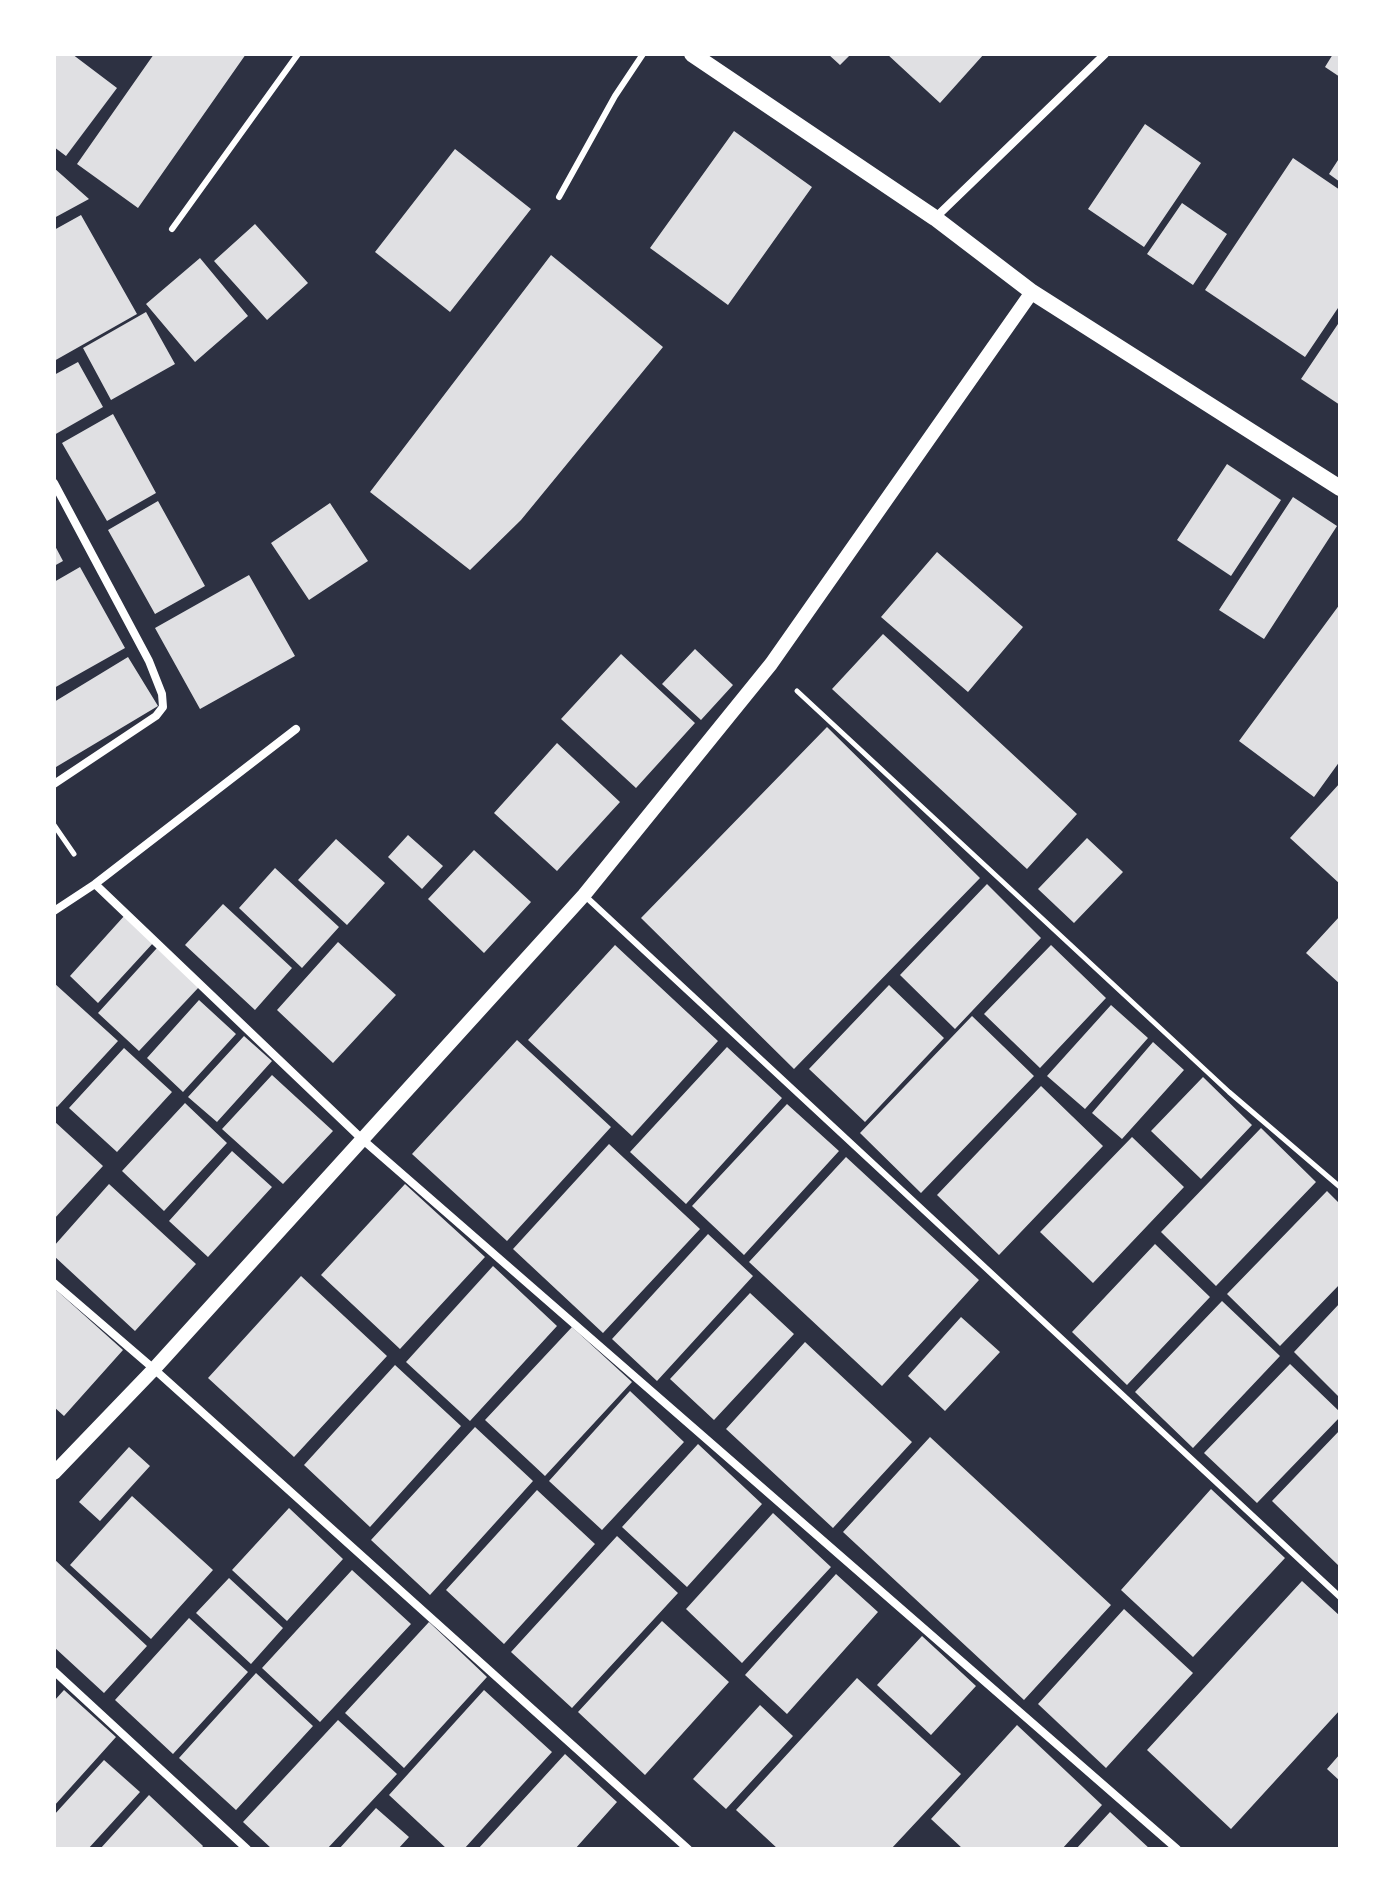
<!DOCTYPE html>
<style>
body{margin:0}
#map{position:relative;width:1394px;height:1903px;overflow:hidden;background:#2d3142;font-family:"DM Sans",sans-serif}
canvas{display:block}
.frame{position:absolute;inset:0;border:56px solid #fff;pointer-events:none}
</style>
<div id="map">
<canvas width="1394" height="1903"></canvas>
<div class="frame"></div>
</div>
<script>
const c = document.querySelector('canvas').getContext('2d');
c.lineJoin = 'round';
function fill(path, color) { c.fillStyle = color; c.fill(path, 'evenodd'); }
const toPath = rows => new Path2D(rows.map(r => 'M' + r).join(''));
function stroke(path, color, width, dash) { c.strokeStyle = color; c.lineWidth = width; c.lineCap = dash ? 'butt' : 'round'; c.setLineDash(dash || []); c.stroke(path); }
const building = toPath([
 [54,54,72,54,117,88,66,156,54,147],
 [154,54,246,54,138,208,77,164],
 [828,54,851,54,840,65],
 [887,54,984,54,940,103],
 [1333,54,1340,54,1340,77,1325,67],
 [1145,124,1201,163,1144,247,1088,209],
 [734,131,812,187,728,305,650,248],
 [455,149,531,209,450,312,375,252],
 [1340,157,1340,182,1329,174],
 [1293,158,1340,190,1340,305,1305,357,1205,290],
 [54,168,89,199,54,218],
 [1182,203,1227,234,1193,285,1147,254],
 [81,215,137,314,54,361,54,230],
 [255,224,308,283,267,320,214,261],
 [551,255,663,347,521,520,470,570,370,492],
 [200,258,248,316,195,362,146,304],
 [146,312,175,364,111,400,83,348],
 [1340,321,1340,405,1301,379],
 [78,362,103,407,54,435,54,375],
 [113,414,156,493,107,521,62,443],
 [1227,464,1281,500,1231,576,1177,540],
 [1293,497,1337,526,1264,639,1219,610],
 [158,501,205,586,155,614,108,530],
 [330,503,368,561,309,600,271,543],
 [54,544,63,561,54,566],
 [937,552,1023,627,968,692,881,617],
 [80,567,125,648,54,688,54,582],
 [249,575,295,656,200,709,155,628],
 [1340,604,1340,761,1314,797,1239,741],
 [883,634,1077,814,1027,869,832,689],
 [695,649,733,685,701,720,662,684],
 [621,654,695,723,636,788,561,719],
 [128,657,158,706,56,767,54,763,54,702],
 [827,727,980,878,794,1069,641,918],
 [557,743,620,802,557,871,494,813],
 [1340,783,1340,884,1290,838],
 [408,835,443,866,422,889,388,857],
 [1087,838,1123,872,1074,923,1038,889],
 [336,839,385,883,347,925,298,880],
 [474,850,531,902,484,953,428,899],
 [275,868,339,927,302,968,239,908],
 [987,884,1041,938,955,1029,900,975],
 [223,904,292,968,255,1010,185,945],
 [125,915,154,942,98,1003,70,976],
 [1340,916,1340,984,1306,953],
 [338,942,396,995,333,1063,277,1010],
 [615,945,718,1041,632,1136,528,1040],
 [1051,945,1106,998,1040,1068,984,1014],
 [157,948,199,987,139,1051,98,1013],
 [54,983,118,1041,57,1107,54,1105],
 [889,985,944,1038,865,1122,809,1069],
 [199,1000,236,1034,183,1092,147,1058],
 [1111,1005,1148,1038,1085,1109,1047,1076],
 [972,1016,1034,1076,921,1193,860,1133],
 [244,1036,272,1061,217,1122,188,1097],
 [517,1040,611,1127,507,1241,412,1154],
 [1153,1042,1184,1070,1122,1139,1092,1113],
 [727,1047,782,1098,686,1204,630,1152],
 [124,1048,172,1092,117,1152,69,1108],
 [272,1075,333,1131,283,1184,222,1129],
 [1203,1077,1252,1125,1201,1179,1151,1131],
 [1041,1086,1103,1146,999,1255,937,1195],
 [185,1103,227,1143,164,1211,122,1171],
 [787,1104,839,1151,744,1255,692,1206],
 [54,1121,103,1166,54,1219],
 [1261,1128,1316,1182,1216,1286,1161,1232],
 [1132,1137,1184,1187,1093,1283,1040,1232],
 [609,1144,700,1229,603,1333,513,1249],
 [232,1151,272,1187,208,1257,169,1221],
 [846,1157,979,1280,882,1386,749,1262],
 [109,1184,196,1264,135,1331,54,1256,54,1246],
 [405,1184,485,1257,400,1349,321,1275],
 [1327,1191,1340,1204,1340,1284,1280,1346,1227,1294],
 [708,1234,753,1276,657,1381,612,1339],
 [1155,1244,1210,1297,1127,1385,1072,1332],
 [493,1266,557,1326,470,1421,406,1362],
 [301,1276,387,1356,294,1457,208,1378],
 [54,1288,123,1350,64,1416,54,1407],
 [750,1293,794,1334,714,1420,670,1379],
 [1222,1301,1280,1356,1193,1448,1135,1392],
 [1340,1303,1340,1398,1294,1352],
 [961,1317,1000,1352,945,1411,908,1376],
 [572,1327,632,1382,545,1476,485,1420],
 [805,1342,912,1442,833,1528,726,1429],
 [1290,1364,1340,1412,1340,1417,1257,1503,1204,1453],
 [395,1365,461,1426,370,1527,304,1465],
 [630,1391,684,1442,602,1530,549,1481],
 [475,1427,533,1481,430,1595,371,1540],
 [1340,1430,1340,1567,1272,1501],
 [930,1437,1111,1605,1024,1700,843,1532],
 [698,1444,762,1504,687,1587,622,1527],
 [129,1447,150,1466,100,1521,79,1502],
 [1211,1489,1285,1558,1193,1657,1121,1590],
 [537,1490,595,1544,504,1644,446,1590],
 [132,1496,213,1570,151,1639,70,1565],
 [289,1508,343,1559,287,1621,232,1570],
 [773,1513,831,1567,742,1663,686,1609],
 [617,1536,678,1593,572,1708,511,1652],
 [54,1559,147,1646,104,1693,54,1647],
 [352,1570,411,1624,320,1722,262,1668],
 [836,1574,878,1612,787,1714,745,1675],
 [229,1578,283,1628,251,1664,196,1613],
 [1302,1581,1340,1616,1340,1710,1231,1829,1147,1750],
 [1124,1609,1193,1673,1106,1768,1038,1704],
 [189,1618,248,1672,173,1754,115,1700],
 [662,1621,729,1682,645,1775,578,1712],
 [429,1622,487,1677,404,1768,345,1713],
 [922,1636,976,1686,931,1735,877,1685],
 [256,1673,313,1726,236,1810,179,1758],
 [857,1678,961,1774,891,1849,778,1849,736,1810],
 [64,1690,116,1737,54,1806,54,1701],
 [484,1690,552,1752,464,1849,447,1849,389,1795],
 [760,1705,793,1736,726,1809,693,1779],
 [338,1720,397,1774,327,1849,272,1849,243,1822],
 [1017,1725,1102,1805,1062,1849,963,1849,931,1819],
 [565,1754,617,1802,575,1849,478,1849],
 [1340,1754,1340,1781,1327,1769],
 [104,1760,140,1792,88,1849,54,1849,54,1815],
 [149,1795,203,1846,201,1849,100,1849],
 [376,1808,409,1837,398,1849,339,1849],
 [1110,1812,1150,1849,1076,1849]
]);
const path = toPath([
 [797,691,1229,1092,1340,1187],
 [54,825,74,854]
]);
const service = toPath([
 [559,197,615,96,643,54],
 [172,229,298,54],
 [584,895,1340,1597]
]);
const minor = toPath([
 [935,218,1105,54],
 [54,483,149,661,162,694,163,707,156,716,54,784],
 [95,884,363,1140,1177,1849],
 [54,911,95,884,296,729],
 [54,1283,154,1369,688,1849],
 [54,1671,247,1849]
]);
const tertiary = toPath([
 [54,1473,154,1369,584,895,771,664,1032,292]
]);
const secondary = toPath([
 [692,54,935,218,1032,292,1340,488]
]);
fill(building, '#e0e0e3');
stroke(path, '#fff', 5);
stroke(service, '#fff', 6);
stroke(minor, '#fff', 8);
stroke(tertiary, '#fff', 14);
stroke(secondary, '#fff', 16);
</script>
